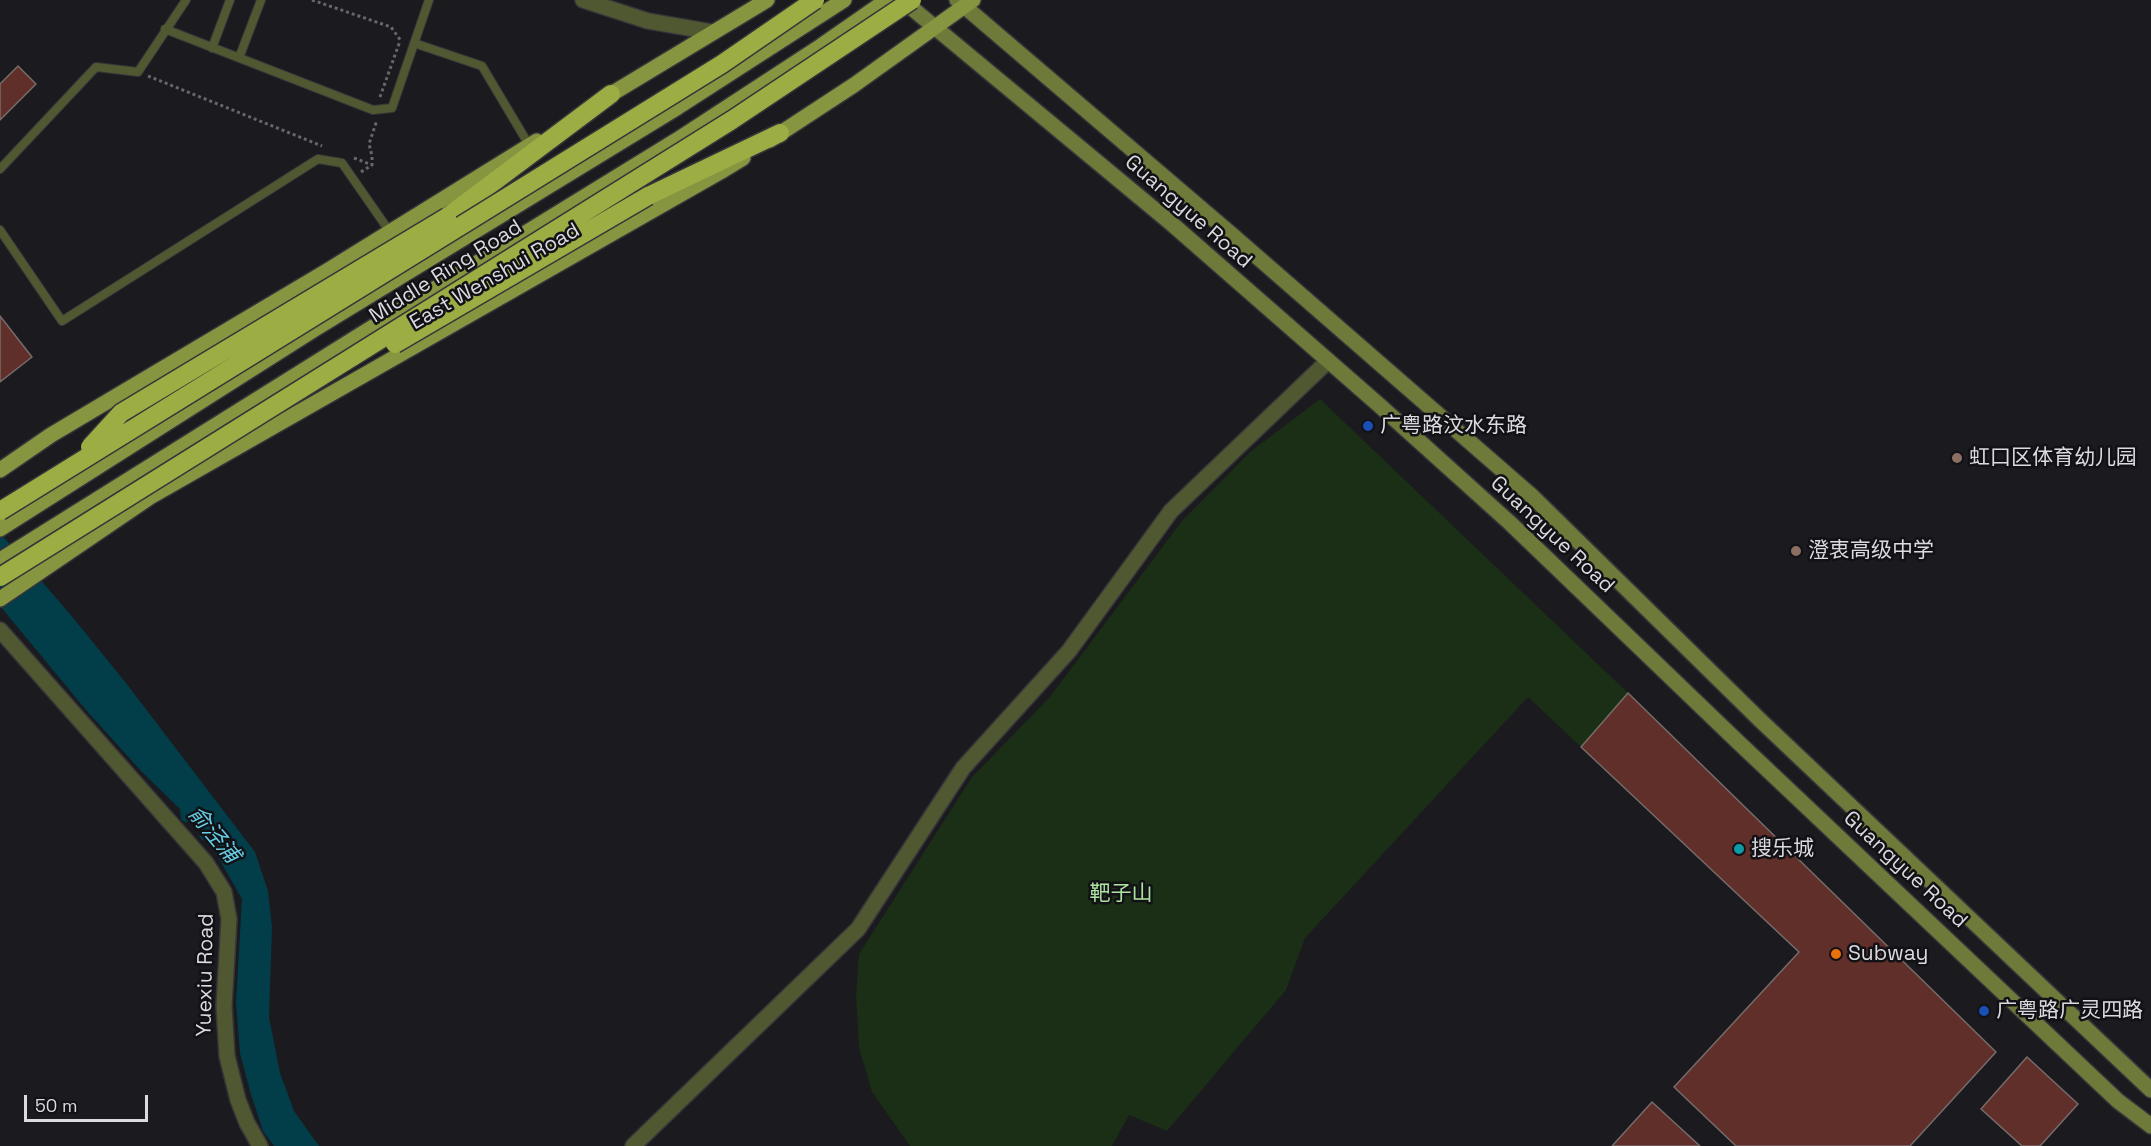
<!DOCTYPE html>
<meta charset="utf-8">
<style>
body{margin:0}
#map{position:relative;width:2151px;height:1146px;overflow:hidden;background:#1b1a1f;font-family:"Space Grotesk",sans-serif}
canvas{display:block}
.scale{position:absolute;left:24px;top:1095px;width:124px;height:27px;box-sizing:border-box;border:3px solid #dbdade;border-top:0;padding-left:8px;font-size:18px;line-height:21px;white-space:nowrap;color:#dbdade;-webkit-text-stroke:4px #121116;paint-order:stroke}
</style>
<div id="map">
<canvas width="2151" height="1146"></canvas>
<div class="scale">50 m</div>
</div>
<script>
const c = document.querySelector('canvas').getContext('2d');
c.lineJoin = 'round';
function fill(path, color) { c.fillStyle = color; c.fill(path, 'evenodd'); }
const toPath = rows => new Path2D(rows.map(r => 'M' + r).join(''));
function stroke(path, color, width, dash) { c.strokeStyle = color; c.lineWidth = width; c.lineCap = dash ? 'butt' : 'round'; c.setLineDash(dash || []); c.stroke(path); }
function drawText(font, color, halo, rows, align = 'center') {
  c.font = font + ' "Space Grotesk","Noto Sans SC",sans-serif'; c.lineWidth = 5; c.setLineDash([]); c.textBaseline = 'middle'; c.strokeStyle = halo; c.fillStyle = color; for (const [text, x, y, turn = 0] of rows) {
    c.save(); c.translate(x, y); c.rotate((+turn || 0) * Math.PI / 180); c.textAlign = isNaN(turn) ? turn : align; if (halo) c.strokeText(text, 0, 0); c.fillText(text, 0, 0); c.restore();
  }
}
const green = toPath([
 [1320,399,1628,693,1581,747,1528,697,1305,938,1286,990,1167,1131,1129,1115,1112,1146,910,1146,872,1092,859,1047,856,996,859,954,972,777,1049,698,1182,521,1250,452]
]);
const water = toPath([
 [0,533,70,614,126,683,255,852,268,891,272,927,269,1017,280,1073,294,1111,319,1146,274,1146,263,1131,250,1091,240,1053,236,1003,242,899,209,841,202,840,199,836,202,831,194,821,184,822,181,819,180,809,141,771,86,710,0,606]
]);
const building = toPath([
 [18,66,36,84,0,120,0,84,18,66],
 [0,316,32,357,0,382,0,316],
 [1628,693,1996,1052,1910,1146,1736,1146,1674,1087,1799,952,1581,747,1628,693],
 [2027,1057,2078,1104,2040,1146,2022,1146,1981,1109,2027,1057],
 [1652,1102,1700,1146,1612,1146,1652,1102]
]);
const path = toPath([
 [312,0,391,27,401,41],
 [148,76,322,146],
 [380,97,400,41],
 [354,158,372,165],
 [361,172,372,165,372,156,369,144,377,120]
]);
const lane = toPath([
 [165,29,373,110,392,108,429,0],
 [414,43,482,66,529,145],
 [212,48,230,0],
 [239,58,261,0],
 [0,169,96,67,138,72,186,0],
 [0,230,62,321,318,159,342,163,390,232]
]);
const street = toPath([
 [583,0,648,21,712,32],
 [0,630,206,863,224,892,229,919,224,1006,227,1056,238,1100,247,1123,260,1146],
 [633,1146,858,929,963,768,1069,651,1171,511,1328,361]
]);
const secondary = toPath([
 [902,0,1172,224,1379,405,1510,523,1737,741,2118,1101,2151,1126],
 [957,0,1231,234,1533,497,1760,720,2151,1090]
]);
const primary = toPath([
 [603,99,767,0],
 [770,140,854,85,973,0],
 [0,470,51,435,327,271,537,141],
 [0,529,315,329,678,107,844,0],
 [0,560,384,320,677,140,821,46,887,0],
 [0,599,150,497,720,172,743,158]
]);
const highway = toPath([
 [648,196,780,133],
 [447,217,611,94]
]);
const highwayBridge = toPath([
 [395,344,648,196],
 [90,447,121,413,447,217],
 [0,511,722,64,815,0],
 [0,577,732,120,912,0]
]);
const markers = [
 [1368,426,6,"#1a4fb4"],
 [1957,458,6,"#8d6e63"],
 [1796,551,6,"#8d6e63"],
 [1739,849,6,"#0f9aa8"],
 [1836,954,6,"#e8710a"],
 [1984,1011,6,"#1a4fb4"]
];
const streetNames = [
 ["Guangyue Road",1188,212,41],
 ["Middle Ring Road",446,272,-32],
 ["East Wenshui Road",495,277,-30],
 ["Guangyue Road",1552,535,43],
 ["Guangyue Road",1905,870,43],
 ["Yuexiu Road",206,975,-89]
];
const poiNames = [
 ["广粤路汶水东路",1380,426],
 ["虹口区体育幼儿园",1969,458],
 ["澄衷高级中学",1808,551],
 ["搜乐城",1751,849],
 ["Subway",1848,954],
 ["广粤路广灵四路",1996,1011]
];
const parkNames = [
 ["靶子山",1121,894]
];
const waterNames = [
 ["俞泾浦",213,835,50]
];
fill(green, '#1a2f15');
fill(water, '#013e49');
fill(building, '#612f2a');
stroke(building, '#756c6b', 1.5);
stroke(lane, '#36353a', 10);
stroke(street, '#36353a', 18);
stroke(secondary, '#36353a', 18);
stroke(primary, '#36353a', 18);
stroke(highway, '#36353a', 21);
stroke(path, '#67666b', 3, [3, 3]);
stroke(lane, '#505831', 8);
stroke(street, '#505831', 15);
stroke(secondary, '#6e7a39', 15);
stroke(primary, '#86953f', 15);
stroke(highway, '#9bad43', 18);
stroke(highwayBridge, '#36353a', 21, []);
stroke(highwayBridge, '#9bad43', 18);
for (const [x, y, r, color] of markers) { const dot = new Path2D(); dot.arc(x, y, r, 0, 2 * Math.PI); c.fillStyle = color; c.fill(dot); stroke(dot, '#121116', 2); }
drawText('21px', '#dbdade', '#121116', streetNames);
drawText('21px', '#dbdade', '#121116', poiNames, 'left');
drawText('21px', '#ace1a0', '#121116', parkNames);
drawText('italic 22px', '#65cfe6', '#121116', waterNames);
</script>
